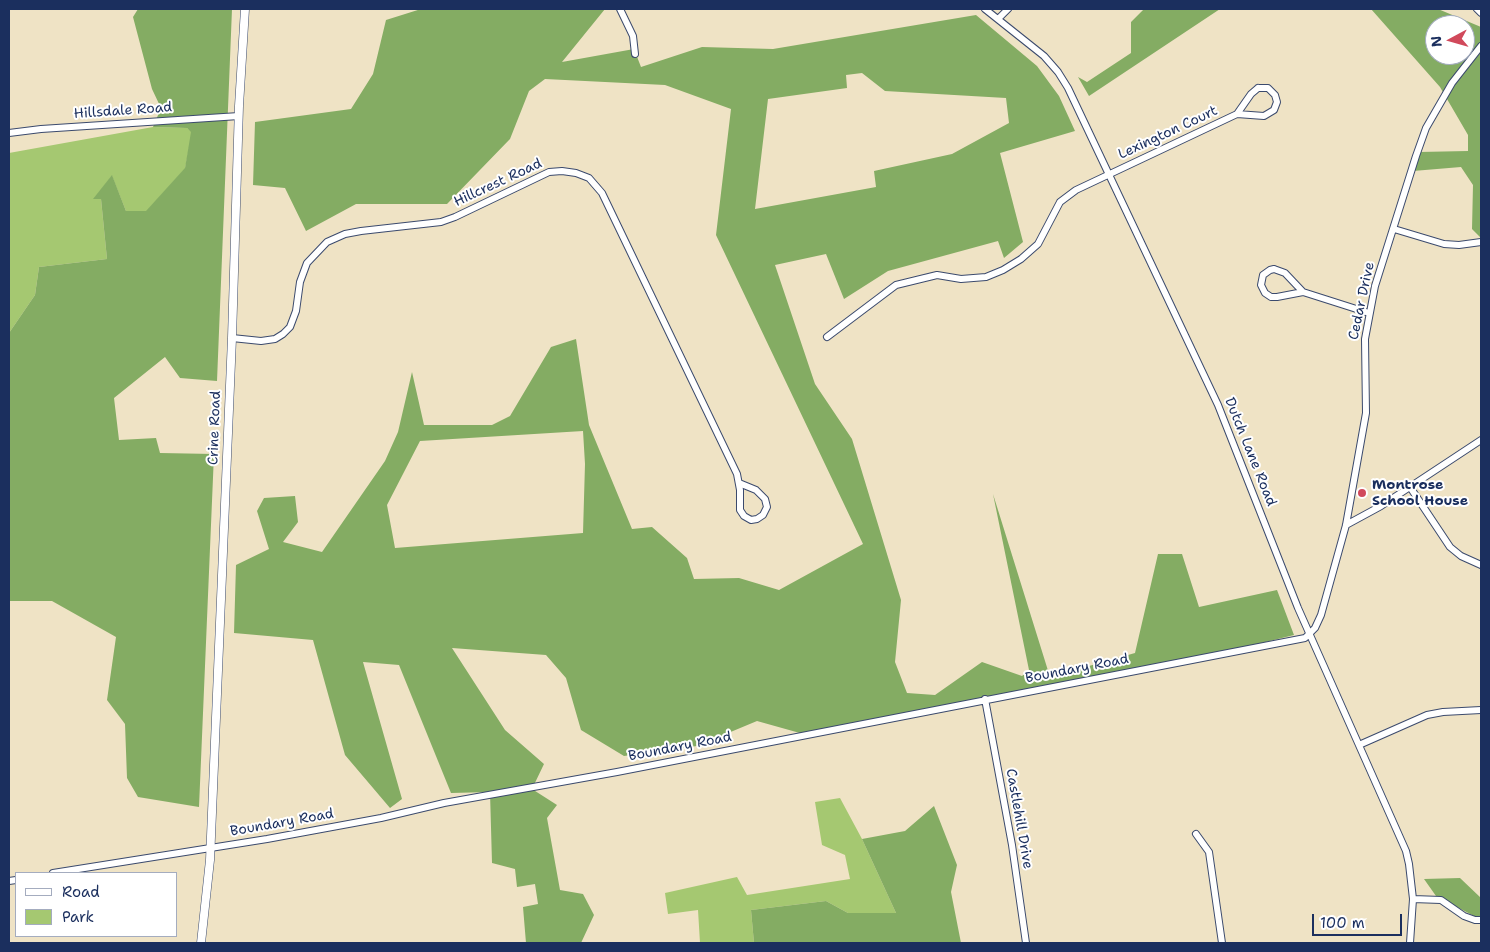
<!DOCTYPE html>
<style>
body{margin:0}
#map{position:relative;width:1490px;height:952px;overflow:hidden;background:#efe3c5;font-family:"Shantell Sans",sans-serif}
canvas{display:block}
.frame{position:absolute;inset:0;border:10px solid #1b2f5e;pointer-events:none}
.legend{position:absolute;left:15px;top:872px;width:162px;height:65px;box-sizing:border-box;background:#fff;border:1px solid #a4acbf;margin:0;padding:6px 9px;list-style:none;font-size:15px;color:#1b2f5e}
.legend li{display:flex;align-items:center;gap:10px;height:25px}
.legend b{width:25px;border:1px solid #a4acbf}
.north{position:absolute;left:1425px;top:15px;width:50px;height:50px;box-sizing:border-box;background:#fff;border:1px solid #a4acbf;border-radius:50%;rotate:264deg;font-size:14px;font-weight:700;line-height:20px;text-align:center;color:#1b2f5e}
.north::after{content:'';display:block;margin:auto;width:18px;height:22px;background:#d1495b;clip-path:polygon(50% 0,100% 100%,50% 72%,0 100%)}
.scale{position:absolute;left:1312px;top:914px;width:90px;height:22px;box-sizing:border-box;border:2px solid #1b2f5e;border-top:0;padding-left:6px;font-size:15px;line-height:18px;white-space:nowrap;color:#1b2f5e;-webkit-text-stroke:4px #fff;paint-order:stroke}
</style>
<div id="map">
<canvas width="1490" height="952"></canvas>
<div class="frame"></div>
<ul class="legend">
<li><b style="height:6px;background:#fff"></b>Road</li>
<li><b style="height:14px;background:#a5c871"></b>Park</li>
</ul>
<div class="north">N</div>
<div class="scale">100 m</div>
</div>
<script>
const c = document.querySelector('canvas').getContext('2d');
c.lineJoin = 'round';
function fill(path, color) { c.fillStyle = color; c.fill(path, 'evenodd'); }
const toPath = rows => new Path2D(rows.map(r => 'M' + r).join(''));
function stroke(path, color, width, dash) { c.strokeStyle = color; c.lineWidth = width; c.lineCap = dash ? 'butt' : 'round'; c.setLineDash(dash || []); c.stroke(path); }
function drawText(font, color, halo, rows, align = 'center') {
  c.font = font + ' "Shantell Sans",sans-serif'; c.lineWidth = 4; c.setLineDash([]); c.textBaseline = 'middle'; c.strokeStyle = halo; c.fillStyle = color; for (const [text, x, y, turn = 0] of rows) {
    c.save(); c.translate(x, y); c.rotate((+turn || 0) * Math.PI / 180); c.textAlign = isNaN(turn) ? turn : align; if (halo) c.strokeText(text, 0, 0); c.fillText(text, 0, 0); c.restore();
  }
}
const green = toPath([
 [153,127,187,128,192,132,185,169,147,211,126,211,112,176,94,199,101,199,107,259,39,267,35,295,9,333,9,153],
 [840,798,862,839,896,913,848,913,826,901,751,910,754,943,700,943,698,910,668,914,665,893,737,877,747,895,850,879,845,855,822,845,815,802]
]);
const forest = toPath([
 [138,9,232,9,217,381,180,378,165,357,114,398,119,440,156,438,160,453,214,454,199,807,138,797,127,778,125,724,107,700,116,637,52,601,9,601,9,333,35,295,39,267,107,259,101,199,93,199,112,175,126,211,146,211,185,168,191,132,187,128,153,127,161,108,152,89,133,17],
 [421,9,605,9,562,62,634,49,641,67,702,47,773,49,976,15,1037,66,1059,96,1075,131,1000,153,1023,242,1004,258,998,241,888,271,844,299,826,254,775,265,815,384,852,439,901,600,895,662,907,693,935,695,982,662,1022,676,1029,670,993,494,1050,677,1135,653,1158,554,1182,554,1199,607,1277,590,1294,635,1221,653,807,735,757,721,697,746,624,756,581,730,566,678,546,655,452,648,505,730,544,764,532,789,557,805,547,818,560,890,583,894,594,915,581,943,526,943,523,907,538,904,535,884,517,887,515,869,492,863,490,792,451,793,399,665,363,662,402,799,390,808,345,755,313,640,234,633,236,565,269,549,257,511,264,498,295,496,298,522,283,542,322,552,385,461,398,432,412,372,424,425,492,425,510,416,551,347,576,339,589,425,632,529,652,527,687,558,694,579,739,578,779,590,863,544,716,235,731,109,665,85,545,79,529,91,510,139,447,204,356,204,306,231,285,188,253,185,255,122,351,109,373,74,386,20],
 [862,73,885,91,1006,98,1009,123,952,154,874,171,876,187,755,209,768,99,847,88,846,75],
 [583,431,585,464,583,533,395,548,387,505,420,441],
 [1144,9,1220,9,1089,96,1078,77,1087,82,1131,53,1131,22],
 [1371,9,1438,9,1481,27,1481,238,1472,229,1473,185,1461,167,1413,171,1419,152,1468,151,1468,135,1440,87],
 [1435,25,1465,25,1465,55,1435,55],
 [934,806,957,865,951,892,961,943,754,943,751,910,826,901,848,913,896,913,862,839,905,831],
 [1460,878,1481,898,1481,921,1474,916,1436,896,1424,879]
]);
const minor = toPath([
 [620,9,633,36,635,54],
 [985,9,1044,56,1058,72,1068,88,1218,405,1298,608,1406,851,1409,864,1413,899,1410,943],
 [1477,9,1481,13],
 [998,19,1008,9],
 [1258,88,1268,88,1275,95,1277,102,1274,110,1264,116,1237,114,1251,94,1258,88],
 [9,133,41,129,239,116],
 [1394,229,1444,244,1459,245,1481,242],
 [1274,269,1285,273,1303,292,1277,297,1271,297,1265,293,1261,285,1263,275,1270,270,1274,269],
 [1303,292,1369,313],
 [827,337,896,285,937,275,961,279,986,277,1003,270,1021,259,1038,244,1060,202,1076,190,1237,114],
 [232,338,261,341,275,339,283,334,290,327,296,311,300,282,307,263,327,242,345,234,361,231,441,222,455,217,549,172,562,171,576,173,589,178,602,193,737,474,740,490,740,510,744,516,751,520,757,519,763,515,767,507,765,499,756,490,739,483],
 [1410,487,1450,547,1461,556,1481,565],
 [1346,525,1381,506,1481,440],
 [985,699,1012,845,1026,943],
 [1359,745,1427,715,1443,712,1481,710],
 [1196,834,1209,852,1222,943],
 [53,873,267,839,381,818,444,803,617,772,1305,638,1315,628,1321,615,1346,525,1366,413,1365,339,1375,286,1416,156,1426,128,1452,83,1481,46],
 [9,881,16,880],
 [1413,899,1441,900,1464,916,1475,920,1481,920]
]);
const major = toPath([
 [201,943,210,860,232,338,239,106,245,9]
]);
const markers = [
 [1362,493,5,"#d1495b"]
];
const streetNames = [
 ["Hillsdale Road",123,111,-4],
 ["Lexington Court",1168,133,-25],
 ["Hillcrest Road",498,183,-25],
 ["Cedar Drive",1362,301,-78],
 ["Crine Road",215,428,-88],
 ["Dutch Lane Road",1250,452,68],
 ["Boundary Road",1077,669,-11],
 ["Boundary Road",680,747,-11],
 ["Castlehill Drive",1019,819,80],
 ["Boundary Road",282,823,-10]
];
const poiNames = [
 ["Montrose",1372,485],
 ["School House",1372,501]
];
fill(green, '#a5c871');
fill(forest, '#84ac63');
stroke(minor, '#3b4a6d', 8);
stroke(major, '#3b4a6d', 9);
stroke(minor, '#fff', 6);
stroke(major, '#fff', 8);
for (const [x, y, r, color] of markers) { const dot = new Path2D(); dot.arc(x, y, r, 0, 2 * Math.PI); c.fillStyle = color; c.fill(dot); stroke(dot, '#fff', 2); }
drawText('14px', '#1b2f5e', '#fff', streetNames);
drawText('bold 14px', '#1b2f5e', '#fff', poiNames, 'left');
</script>
